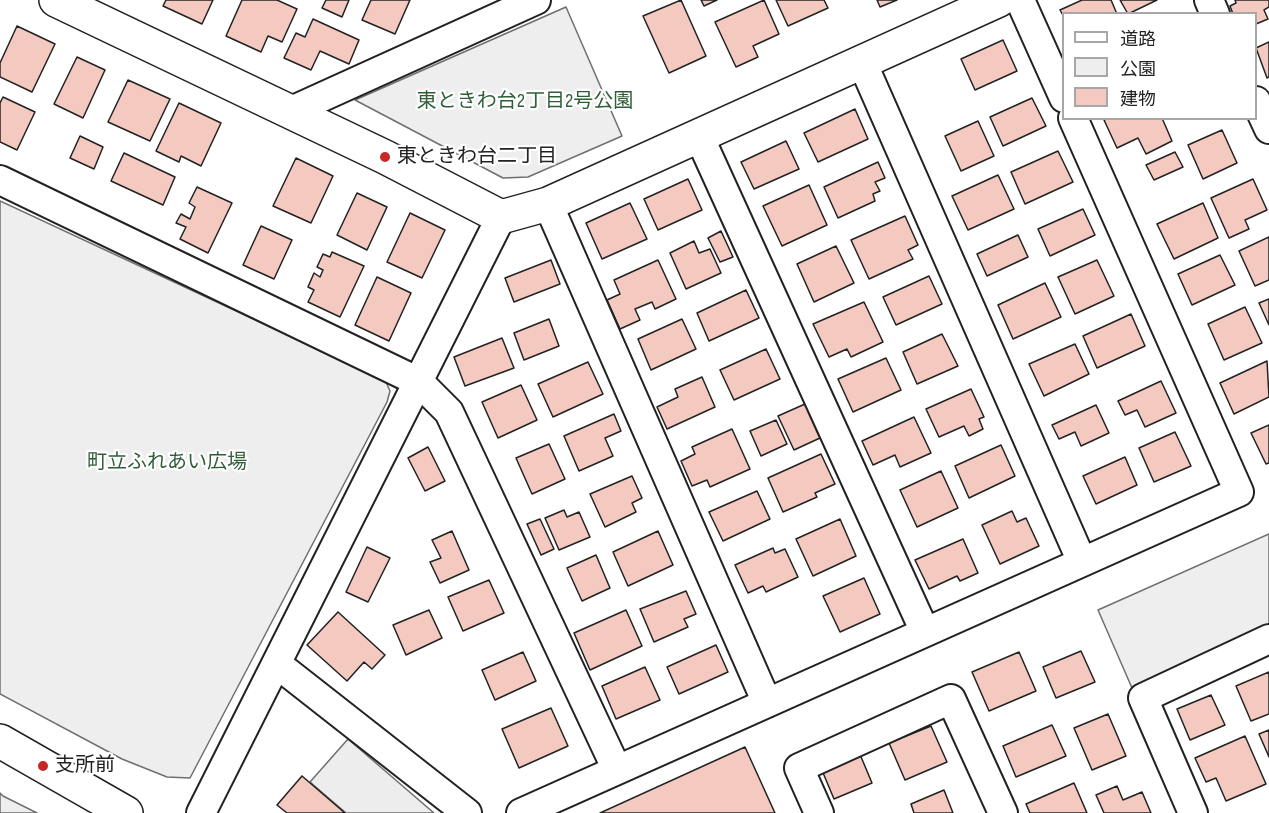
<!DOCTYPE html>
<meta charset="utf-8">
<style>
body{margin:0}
#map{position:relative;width:1269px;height:813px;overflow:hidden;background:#fff;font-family:"Sofia Sans Condensed","Noto Sans JP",sans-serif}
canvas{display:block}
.legend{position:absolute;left:1062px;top:12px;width:195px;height:108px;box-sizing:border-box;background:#fff;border:2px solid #a7a7a7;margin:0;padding:8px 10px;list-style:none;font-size:18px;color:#222}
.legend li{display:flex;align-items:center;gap:12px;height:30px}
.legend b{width:30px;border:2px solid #a7a7a7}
</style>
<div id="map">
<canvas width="1269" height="813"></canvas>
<ul class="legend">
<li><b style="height:8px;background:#fff"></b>道路</li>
<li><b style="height:16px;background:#eee"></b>公園</li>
<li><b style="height:16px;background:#f3c9c0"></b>建物</li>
</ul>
</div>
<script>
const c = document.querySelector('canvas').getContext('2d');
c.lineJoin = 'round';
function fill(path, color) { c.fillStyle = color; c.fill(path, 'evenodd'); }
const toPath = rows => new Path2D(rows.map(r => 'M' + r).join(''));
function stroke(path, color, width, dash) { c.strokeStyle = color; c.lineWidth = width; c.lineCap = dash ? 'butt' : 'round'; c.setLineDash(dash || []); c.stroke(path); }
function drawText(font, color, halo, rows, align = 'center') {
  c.font = font + ' "Sofia Sans Condensed","Noto Sans JP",sans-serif'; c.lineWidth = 4.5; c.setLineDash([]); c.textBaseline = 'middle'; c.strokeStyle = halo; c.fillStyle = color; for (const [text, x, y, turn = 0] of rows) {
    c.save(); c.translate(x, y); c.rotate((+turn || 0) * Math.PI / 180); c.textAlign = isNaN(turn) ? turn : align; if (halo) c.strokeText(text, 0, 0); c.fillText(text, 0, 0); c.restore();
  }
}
const green = toPath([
 [566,7,622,136,528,177,503,178,355,100,566,7],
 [0,201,352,365,386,382,390,391,387,402,190,778,167,777,122,759,0,694,0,201],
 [1269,534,1269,628,1132,688,1098,610,1269,534],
 [0,793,3,796,37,813,0,813,0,793]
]);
const parking = toPath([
 [348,739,434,813,346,813,310,782,348,739]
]);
const building = toPath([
 [166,0,213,0,202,24,163,6,166,0],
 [242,0,277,0,297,9,282,42,268,36,261,52,226,36,242,0],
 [326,0,349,0,342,17,322,8,326,0],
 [371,0,410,0,395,34,362,20,371,0],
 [681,0,706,56,669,73,643,16,681,0],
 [701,0,717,0,704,6,701,0],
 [764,0,779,34,753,46,758,57,736,67,715,22,764,0],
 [776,0,824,0,828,8,788,26,776,0],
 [877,0,897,0,880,7,877,0],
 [1082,0,1111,0,1117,14,1064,14,1064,17,1060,10,1082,0],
 [1120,0,1157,0,1128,14,1120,0],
 [1235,0,1269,0,1269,7,1264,10,1268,19,1256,24,1256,14,1233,14,1230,6,1236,3,1235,0],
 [313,19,359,40,349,64,320,51,311,70,284,58,296,33,305,37,313,19],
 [17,26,55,44,32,92,0,77,0,63,17,26],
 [1003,40,1017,71,975,90,961,59,1003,40],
 [1269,42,1269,77,1267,78,1256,48,1269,42],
 [77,57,105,70,83,118,54,104,77,57],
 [128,80,170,99,150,141,108,122,128,80],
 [3,97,35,112,17,150,0,142,0,103,3,97],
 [1032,98,1046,126,1003,146,990,117,1032,98],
 [179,103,221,123,201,166,181,156,179,162,156,151,179,103],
 [855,109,868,139,818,162,804,133,855,109],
 [1109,118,1162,118,1172,141,1146,154,1138,138,1117,148,1104,120,1109,118],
 [978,121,994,156,961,171,945,136,978,121],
 [1222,130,1237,163,1203,179,1188,145,1222,130],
 [80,136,103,147,94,169,70,158,80,136],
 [786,141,799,169,754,189,741,162,786,141],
 [1058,151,1073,182,1025,204,1011,172,1058,151],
 [1175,152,1183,167,1154,180,1146,165,1175,152],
 [124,153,175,177,163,205,111,181,124,153],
 [296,158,333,176,311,223,273,206,296,158],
 [878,162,885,178,875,182,880,191,873,194,875,201,838,218,824,187,878,162],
 [998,175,1014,209,968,230,952,196,998,175],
 [688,179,702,210,658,230,644,199,688,179],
 [1253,179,1267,210,1245,220,1249,229,1229,238,1211,198,1253,179],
 [809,185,827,225,782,246,763,206,809,185],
 [197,187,232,203,208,253,180,239,186,227,176,223,181,214,190,219,195,207,189,203,197,187],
 [357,193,387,207,367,250,337,235,357,193],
 [630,203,647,239,602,259,586,223,630,203],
 [1203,203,1218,238,1174,259,1157,224,1203,203],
 [1083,209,1095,235,1050,256,1038,229,1083,209],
 [410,213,445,230,422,278,387,262,410,213],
 [905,216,918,245,908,250,913,259,869,279,851,240,905,216],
 [261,226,292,240,274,279,243,265,261,226],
 [721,231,733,257,720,262,708,238,721,231],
 [1018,235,1028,257,987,276,977,254,1018,235],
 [1269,237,1269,280,1255,286,1239,251,1269,237],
 [694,241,699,253,710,249,721,273,686,289,670,253,694,241],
 [836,246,854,283,814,302,797,264,836,246],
 [332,252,364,266,340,317,308,302,314,290,308,287,314,273,320,277,323,270,317,267,323,254,330,257,332,252],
 [1220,255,1235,285,1192,305,1178,274,1220,255],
 [551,260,560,284,514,302,505,278,551,260],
 [658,260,676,299,655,309,652,302,635,309,640,320,620,329,607,300,620,294,614,280,658,260],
 [1097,260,1114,296,1075,314,1058,277,1097,260],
 [929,276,942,304,896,325,883,297,929,276],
 [377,277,411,293,389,341,355,325,377,277],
 [1045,283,1061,317,1013,339,998,305,1045,283],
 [746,290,759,318,709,341,697,313,746,290],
 [1269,299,1269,325,1259,303,1269,299],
 [864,302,883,342,851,357,847,349,829,357,813,324,864,302],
 [1245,307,1262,343,1224,360,1208,324,1245,307],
 [1131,314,1145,346,1097,368,1083,336,1131,314],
 [549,319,559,346,524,360,514,333,549,319],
 [682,319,696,349,651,370,638,339,682,319],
 [942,334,958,366,917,384,903,352,942,334],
 [502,338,514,368,465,386,454,357,502,338],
 [1075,344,1089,374,1044,396,1029,364,1075,344],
 [766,349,780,379,734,400,720,370,766,349],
 [886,358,901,390,853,412,838,379,886,358],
 [1267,361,1269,397,1234,414,1220,383,1267,361],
 [588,362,603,394,553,417,538,384,588,362],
 [702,377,715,407,667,429,657,407,678,397,675,389,702,377],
 [1161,381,1176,413,1145,427,1137,410,1125,415,1118,401,1161,381],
 [521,385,537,420,498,438,482,402,521,385],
 [971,389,984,417,979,419,983,429,969,436,964,426,939,437,926,409,971,389],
 [805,404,820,438,794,450,778,416,805,404],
 [1096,405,1109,433,1081,446,1075,432,1059,439,1052,425,1096,405],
 [614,414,621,431,605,438,613,456,579,471,564,436,614,414],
 [914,417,931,453,900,467,895,455,873,465,862,441,914,417],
 [776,420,787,444,761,456,750,431,776,420],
 [1269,425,1269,463,1266,464,1251,433,1269,425],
 [732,429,750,469,710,487,707,480,692,486,681,461,695,454,692,447,732,429],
 [1175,432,1191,466,1154,482,1139,448,1175,432],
 [549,444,565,479,532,494,516,458,549,444],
 [1001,445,1015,476,969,498,955,466,1001,445],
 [428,447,445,481,425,491,408,458,428,447],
 [821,454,835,484,815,493,817,497,783,512,768,478,821,454],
 [1125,457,1137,485,1096,504,1083,476,1125,457],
 [941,471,958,508,917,527,900,490,941,471],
 [632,476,642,498,632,503,636,512,605,527,590,494,632,476],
 [757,491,770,519,723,541,709,512,757,491],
 [564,510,567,517,579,512,590,537,559,550,545,518,564,510],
 [1012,511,1017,522,1026,518,1039,546,1000,564,982,525,1012,511],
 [540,519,554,549,541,555,527,524,540,519],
 [840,519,856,556,813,576,796,539,840,519],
 [452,531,469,570,440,583,430,562,441,558,432,540,452,531],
 [658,531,673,565,628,586,613,552,658,531],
 [963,539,978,573,960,581,957,576,929,589,915,560,963,539],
 [367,547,390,558,368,602,346,592,367,547],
 [773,548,775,553,785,549,798,577,766,592,763,586,748,593,735,565,773,548],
 [596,555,610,588,582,601,567,568,596,555],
 [864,578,880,614,840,632,823,596,864,578],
 [489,580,504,613,463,631,448,597,489,580],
 [686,591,696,614,684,619,688,627,654,642,640,609,686,591],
 [429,610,442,638,406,655,393,625,429,610],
 [626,610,642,646,590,670,574,633,626,610],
 [338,612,385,655,372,669,364,662,347,681,307,645,338,612],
 [716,645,728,672,679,694,667,667,716,645],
 [1081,651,1095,682,1056,698,1043,667,1081,651],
 [523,652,536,681,495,700,482,670,523,652],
 [1019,652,1036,691,989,711,972,672,1019,652],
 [645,667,660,700,616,719,602,686,645,667],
 [1269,672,1269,714,1251,721,1236,686,1269,672],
 [1211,695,1225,725,1190,740,1177,709,1211,695],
 [551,708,568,746,519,768,502,729,551,708],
 [1108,714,1126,756,1092,770,1074,728,1108,714],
 [1052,725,1066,756,1016,777,1003,746,1052,725],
 [931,726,947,762,905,780,889,743,931,726],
 [1269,730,1269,757,1259,734,1269,730],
 [1245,736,1266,784,1226,801,1216,778,1206,782,1195,758,1245,736],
 [745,747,775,813,600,813,745,747],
 [859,752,872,783,834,799,821,768,859,752],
 [302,776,345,813,287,813,277,805,302,776],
 [1074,783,1087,813,1030,813,1026,804,1074,783],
 [1117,786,1123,800,1142,792,1151,813,1104,813,1096,795,1117,786],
 [944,790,953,813,914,813,911,804,944,790]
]);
const minor = toPath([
 [1020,0,1064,98],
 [1209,0,1215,14],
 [862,62,1082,562],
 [1256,101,1269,129],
 [289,112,536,0],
 [699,136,925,632],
 [0,180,419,382,449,412,617,770],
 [548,204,767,703],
 [277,664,467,813],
 [201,813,501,217],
 [521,813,1239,492,1073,118],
 [819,813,799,768,951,699,1003,813],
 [1193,813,1143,698,1269,639]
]);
const tertiary = toPath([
 [56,0,385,157,501,217,548,204,999,0]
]);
const secondary = toPath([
 [0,741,126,813]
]);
const markers = [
 [385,157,6,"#c62828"],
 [43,766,6,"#c62828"]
];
const parkNames = [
 ["東ときわ台2丁目2号公園",525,102],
 ["町立ふれあい広場",167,463]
];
const poiNames = [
 ["東ときわ台二丁目",397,157],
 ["支所前",55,766]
];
fill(green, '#eee');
stroke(green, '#6f6f6f', 1.5);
fill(parking, '#ededed');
stroke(parking, '#6f6f6f', 1.5);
fill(building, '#f3c9c0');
stroke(building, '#222', 1.5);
stroke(minor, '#222', 32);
stroke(tertiary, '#222', 36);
stroke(secondary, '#222', 36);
stroke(minor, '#fff', 28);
stroke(tertiary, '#fff', 33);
stroke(secondary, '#fff', 33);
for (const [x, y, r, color] of markers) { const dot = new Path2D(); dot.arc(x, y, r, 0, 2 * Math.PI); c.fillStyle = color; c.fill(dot); stroke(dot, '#fff', 2); }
drawText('20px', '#2f5e38', '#fff', parkNames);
drawText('20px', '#222', '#fff', poiNames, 'left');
</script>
